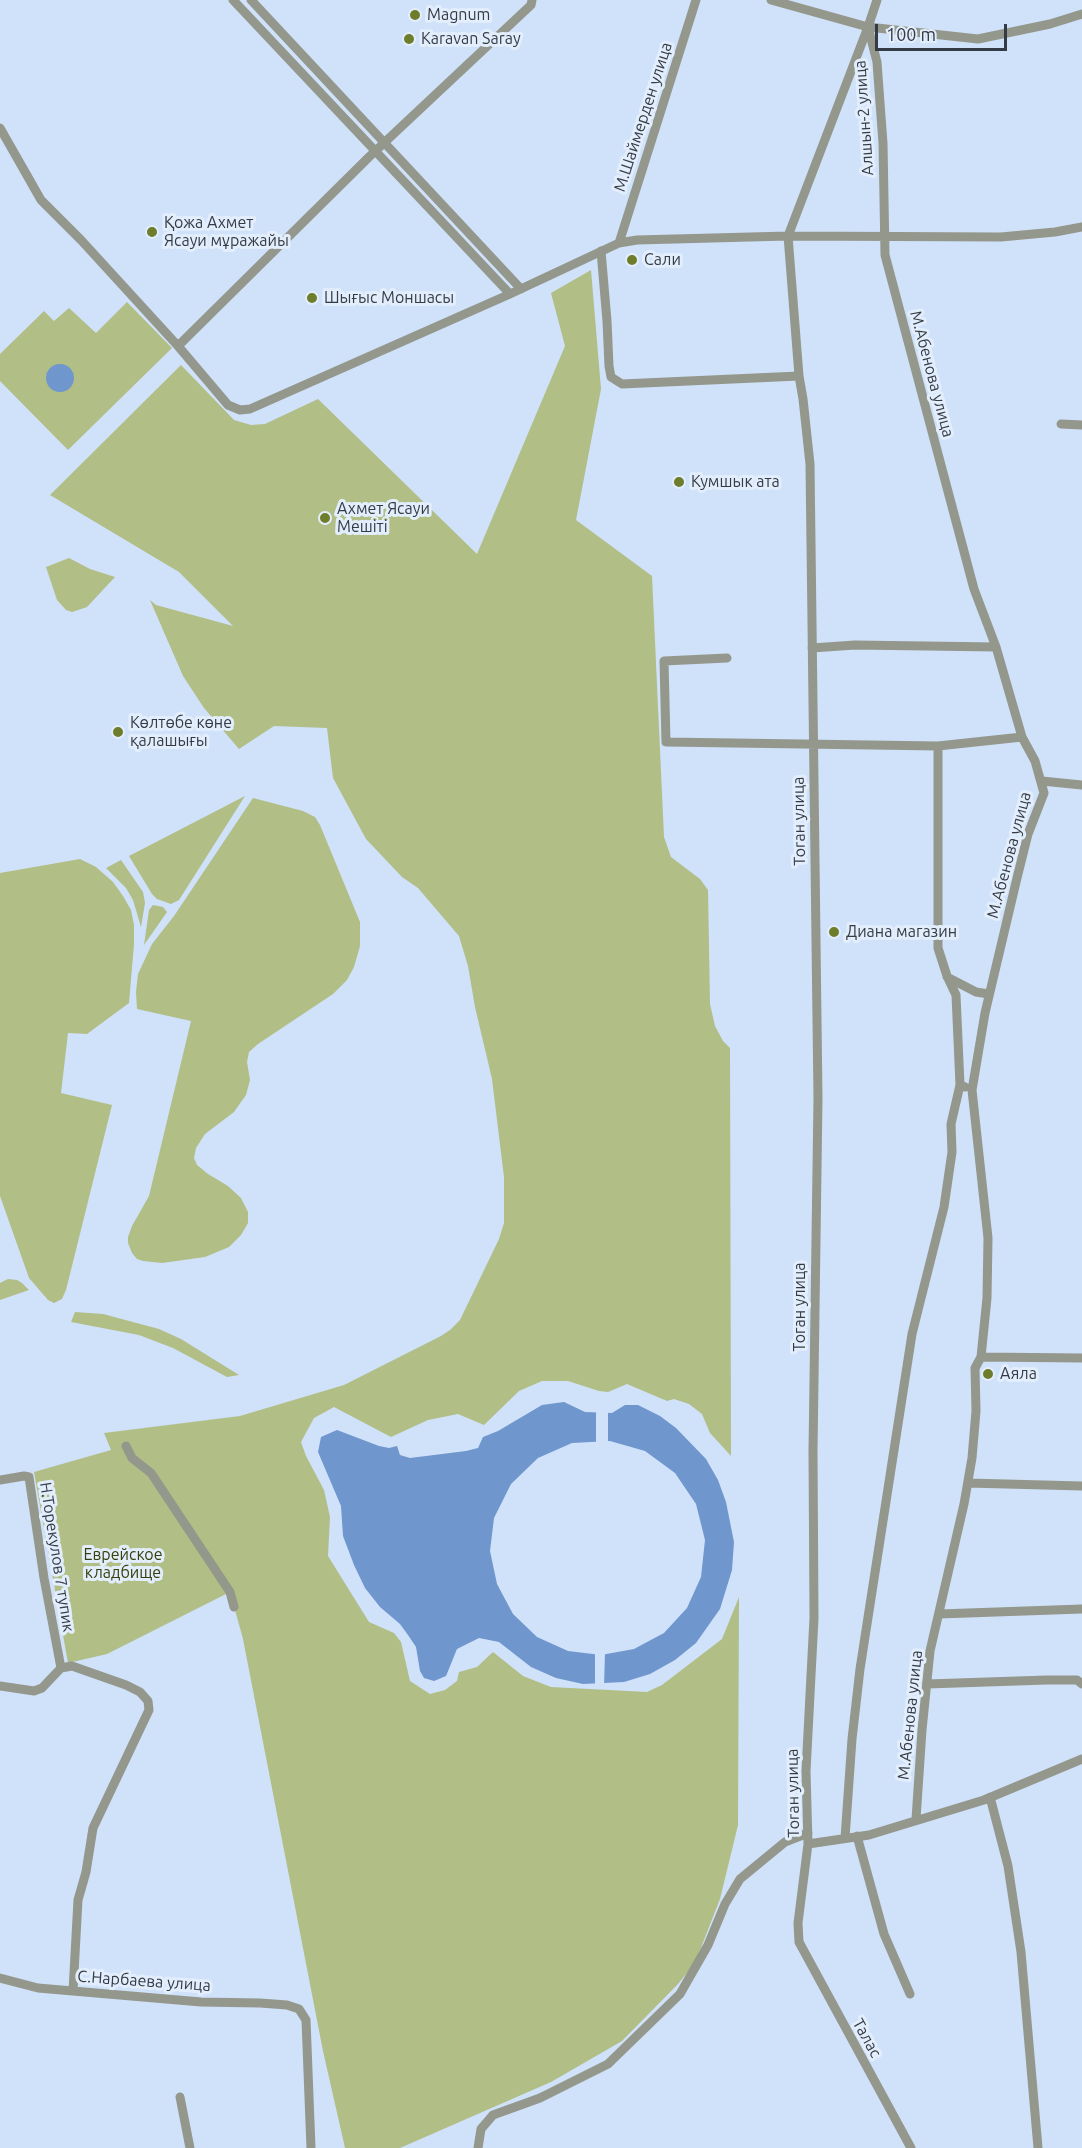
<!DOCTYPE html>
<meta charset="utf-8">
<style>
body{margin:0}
#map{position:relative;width:1082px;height:2148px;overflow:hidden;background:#d0e1fa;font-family:Ubuntu,sans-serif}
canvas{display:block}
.scale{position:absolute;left:875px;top:24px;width:132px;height:27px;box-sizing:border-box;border:3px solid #353b45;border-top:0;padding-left:8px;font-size:18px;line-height:21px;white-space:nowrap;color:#353b45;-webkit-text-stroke:4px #e3eefd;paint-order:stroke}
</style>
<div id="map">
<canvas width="1082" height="2148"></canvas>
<div class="scale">100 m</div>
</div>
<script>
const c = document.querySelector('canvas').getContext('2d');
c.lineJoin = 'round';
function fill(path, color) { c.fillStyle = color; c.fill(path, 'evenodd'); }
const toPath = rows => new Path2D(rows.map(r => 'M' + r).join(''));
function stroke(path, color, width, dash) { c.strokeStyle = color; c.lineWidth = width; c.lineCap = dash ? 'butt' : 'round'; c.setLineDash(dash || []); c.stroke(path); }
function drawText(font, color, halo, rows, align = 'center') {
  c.font = font + ' Ubuntu,sans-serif'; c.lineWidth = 6; c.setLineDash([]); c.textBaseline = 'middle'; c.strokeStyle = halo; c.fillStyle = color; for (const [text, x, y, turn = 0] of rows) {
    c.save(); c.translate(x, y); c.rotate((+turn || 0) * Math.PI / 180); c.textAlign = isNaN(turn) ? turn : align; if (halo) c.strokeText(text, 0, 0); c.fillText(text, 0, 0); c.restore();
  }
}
const green = toPath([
 [591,270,601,389,576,520,652,576,664,837,671,857,700,879,708,890,710,1004,715,1026,723,1041,730,1048,731,1456,710,1433,702,1414,689,1404,674,1399,667,1401,627,1384,608,1392,599,1391,568,1381,542,1381,519,1391,484,1425,458,1414,428,1420,391,1437,334,1407,314,1418,301,1442,306,1456,324,1490,330,1517,328,1556,369,1622,394,1633,401,1642,410,1681,430,1694,445,1690,457,1681,459,1672,477,1667,493,1652,523,1676,551,1687,647,1692,662,1685,722,1639,739,1597,738,1825,720,1899,695,1963,678,1984,622,2041,551,2082,400,2148,345,2148,323,2051,243,1639,230,1592,107,1654,68,1663,34,1472,111,1450,104,1433,240,1416,344,1385,441,1336,450,1330,460,1320,499,1239,504,1223,504,1177,492,1079,475,1007,468,966,459,936,418,888,402,877,366,839,333,778,327,728,274,726,239,749,204,708,183,676,150,600,156,605,233,626,179,572,50,495,181,365,234,420,251,425,265,424,318,399,477,554,565,346,551,293],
 [127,302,172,348,68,450,0,381,0,354,44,311,54,321,69,308,96,333],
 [69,558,90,569,115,577,87,607,72,612,66,610,57,600,46,567],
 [245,796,179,900,171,904,157,899,152,894,129,856],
 [253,798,303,811,315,817,320,825,360,922,360,946,354,967,347,980,333,994,258,1044,249,1052,247,1062,250,1080,246,1095,234,1112,205,1134,196,1148,194,1158,197,1165,208,1174,228,1186,241,1198,248,1212,248,1223,241,1235,229,1247,205,1257,162,1263,143,1261,137,1259,132,1253,128,1243,128,1237,132,1226,149,1196,191,1021,137,1009,136,992,138,974,152,944,174,916],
 [80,859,96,867,113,882,123,896,131,910,134,925,134,944,129,1003,87,1034,68,1033,61,1093,112,1105,66,1290,62,1299,54,1303,48,1300,29,1278,0,1196,0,873],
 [121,860,143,892,145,903,141,927,133,900,126,888,106,868],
 [153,905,163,907,167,912,144,945,149,910],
 [8,1279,17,1280,22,1283,29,1290,0,1300,0,1283],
 [75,1312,103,1314,159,1329,181,1339,239,1375,227,1377,173,1348,139,1335,71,1322]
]);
const water = toPath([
 '46 378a14 14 0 1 1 28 0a14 14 0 1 1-28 0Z',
 [564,1402,585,1412,612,1413,625,1405,638,1405,660,1416,676,1428,706,1459,718,1480,726,1502,734,1542,732,1570,720,1609,696,1643,675,1660,650,1674,624,1682,583,1684,556,1678,531,1667,499,1642,479,1638,457,1649,446,1676,434,1681,424,1678,420,1671,416,1647,408,1635,400,1624,380,1607,365,1588,354,1565,343,1536,341,1506,318,1452,321,1437,337,1430,379,1446,389,1448,397,1446,400,1455,410,1458,466,1451,478,1448,483,1437,498,1431,542,1405],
 [610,1441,645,1451,675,1473,696,1504,705,1540,701,1577,687,1608,664,1633,634,1649,601,1655,568,1651,537,1637,513,1614,497,1584,490,1551,494,1518,511,1484,538,1458,572,1443]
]);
const pier = toPath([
 [596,1410,608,1410,608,1444,596,1444],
 [595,1652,605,1652,604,1687,595,1687]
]);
const minor = toPath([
 [233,0,510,294],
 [251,0,521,289],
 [771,0,868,27,978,39,1050,24,1082,14],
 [868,27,877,62,878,76,883,143,885,255,974,589,996,647,1022,737,1035,761,1044,793,1028,834,1017,878,985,1013,972,1090,988,1238,987,1298,981,1357,975,1368,976,1411,972,1458,964,1504,930,1651,922,1730,916,1819],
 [0,128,41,200,81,240,178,346,369,157,531,5,532,0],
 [619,243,696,0],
 [601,251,607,321,609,366,611,377,622,384,799,376,803,399,810,464,818,1098,813,1451,814,1618,806,1771,808,1844,798,1923,799,1942,911,2148],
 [178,346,228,405,240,410,250,409,510,294,619,243,637,240,788,236,1001,237,1055,232,1082,227],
 [799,376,788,236,868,27,877,0],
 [1061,424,1082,425],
 [812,648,855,645,996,647],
 [727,658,664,661,666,742,938,746,1022,737],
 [938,746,938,948,947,976,956,995,960,1085,965,1087],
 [1042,781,1082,785],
 [947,977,976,992,989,994],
 [981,1357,1082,1358],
 [126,1446,132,1458,151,1473,230,1592,234,1607],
 [0,1480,24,1476,29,1477,44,1578,61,1668],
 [968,1483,1082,1486],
 [939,1614,1082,1609],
 [927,1684,1047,1680,1077,1680,1082,1684],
 [0,1686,34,1691,42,1688,61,1668,72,1666,126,1685,140,1692,148,1701,149,1710,93,1828,86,1872,78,1900,73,1991],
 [990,1797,1008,1866,1021,1952,1038,2148],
 [857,1836,884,1934,910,1994],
 [845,1838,852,1739,860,1669,912,1334,944,1207,952,1152,951,1124,960,1085],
 [808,1844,869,1835,984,1800,1082,1759],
 [0,1978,38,1988,201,2002,260,2003,287,2005,299,2009,306,2020,311,2148],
 [180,2097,190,2148],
 [478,2148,481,2129,493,2115,540,2098,608,2064,680,1994,708,1945,725,1904,740,1879,785,1842,808,1833]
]);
const markers = [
 [415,15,6,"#6e7d2b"],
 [409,39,6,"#6e7d2b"],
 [152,232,6,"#6e7d2b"],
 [632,260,6,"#6e7d2b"],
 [312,298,6,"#6e7d2b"],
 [679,482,6,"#6e7d2b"],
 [325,518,6,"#6e7d2b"],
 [118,732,6,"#6e7d2b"],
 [834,932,6,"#6e7d2b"],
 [988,1374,6,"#6e7d2b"]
];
const poiNames = [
 ["Magnum",427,15],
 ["Karavan Saray",421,39],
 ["Қожа Ахмет",164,223],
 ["Ясауи мұражайы",164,241],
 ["Сали",644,260],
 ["Шығыс Моншасы",324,298],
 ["Кумшык ата",691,482],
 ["Ахмет Ясауи",337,509],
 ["Мешіті",337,527],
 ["Көлтөбе көне",130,723],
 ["қалашығы",130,741],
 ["Диана магазин",846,932],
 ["Аяла",1000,1374]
];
const streetNames = [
 ["М.Шаймерден улица",643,117,-72],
 ["Алшын-2 улица",864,118,-94],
 ["М.Абенова улица",932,374,75],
 ["Тоган улица",799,821,-91],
 ["М.Абенова улица",1009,855,-75],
 ["Тоган улица",800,1307,-90],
 ["Н.Торекулов 7 тупик",57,1557,81],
 ["М.Абенова улица",910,1715,-84],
 ["Тоган улица",793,1793,-91],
 ["С.Нарбаева улица",144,1981,4],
 ["Талас",867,2038,61]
];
const parkNames = [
 ["Еврейское",123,1555],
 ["кладбище",123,1573]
];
fill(green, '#b1be85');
fill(water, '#6f96cd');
fill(pier, '#d0e1fa');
stroke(minor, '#94978b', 9);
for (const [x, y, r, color] of markers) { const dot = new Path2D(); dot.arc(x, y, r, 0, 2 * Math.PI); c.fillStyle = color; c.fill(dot); stroke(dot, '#e3eefd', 2); }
drawText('16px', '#353b45', '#e3eefd', poiNames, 'left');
drawText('16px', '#353b45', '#e3eefd', streetNames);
drawText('16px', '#373f0b', '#e3eefd', parkNames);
</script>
